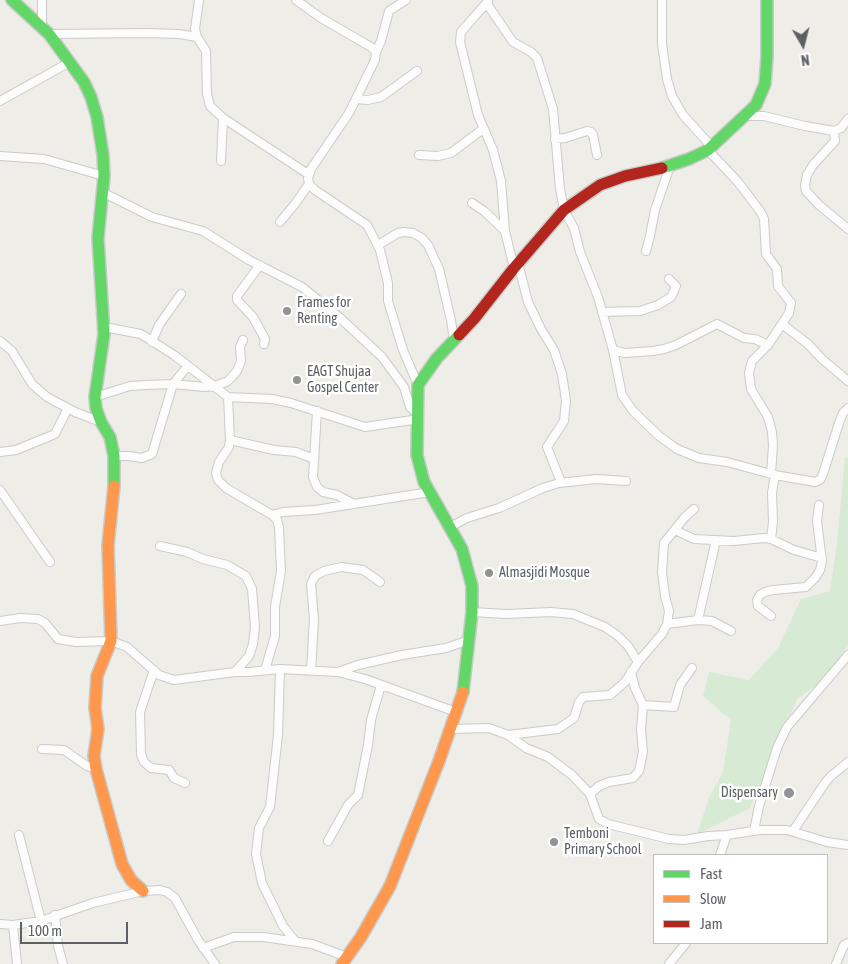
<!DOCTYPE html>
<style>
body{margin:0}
#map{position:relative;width:848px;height:964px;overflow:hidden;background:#eeede8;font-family:"Asap Condensed",sans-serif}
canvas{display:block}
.legend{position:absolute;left:653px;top:854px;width:175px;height:90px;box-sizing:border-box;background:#fff;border:1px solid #bec0c2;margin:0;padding:6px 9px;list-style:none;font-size:15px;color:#5d6166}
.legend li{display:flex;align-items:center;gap:10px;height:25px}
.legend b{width:25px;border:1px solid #bec0c2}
.north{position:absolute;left:778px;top:20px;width:50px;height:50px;-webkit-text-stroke:4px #fff;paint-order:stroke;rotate:172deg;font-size:14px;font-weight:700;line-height:20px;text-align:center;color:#5d6166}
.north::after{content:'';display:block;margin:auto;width:18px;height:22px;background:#5d6166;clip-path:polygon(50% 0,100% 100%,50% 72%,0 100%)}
.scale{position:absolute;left:20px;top:922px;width:108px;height:22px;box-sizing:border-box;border:2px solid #5d6166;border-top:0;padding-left:6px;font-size:15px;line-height:18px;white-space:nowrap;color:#5d6166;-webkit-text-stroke:4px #fff;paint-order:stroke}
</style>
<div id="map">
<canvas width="848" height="964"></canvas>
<ul class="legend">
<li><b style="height:6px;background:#63d668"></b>Fast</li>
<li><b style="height:6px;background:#ff974d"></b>Slow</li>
<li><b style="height:6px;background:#b3261e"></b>Jam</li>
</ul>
<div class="north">N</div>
<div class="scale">100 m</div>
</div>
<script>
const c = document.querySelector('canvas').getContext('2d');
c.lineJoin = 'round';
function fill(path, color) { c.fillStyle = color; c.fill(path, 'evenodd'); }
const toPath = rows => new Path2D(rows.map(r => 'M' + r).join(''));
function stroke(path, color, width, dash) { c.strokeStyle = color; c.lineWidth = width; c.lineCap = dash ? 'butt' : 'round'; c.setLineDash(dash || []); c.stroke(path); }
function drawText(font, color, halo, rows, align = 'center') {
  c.font = font + ' "Asap Condensed",sans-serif'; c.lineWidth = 5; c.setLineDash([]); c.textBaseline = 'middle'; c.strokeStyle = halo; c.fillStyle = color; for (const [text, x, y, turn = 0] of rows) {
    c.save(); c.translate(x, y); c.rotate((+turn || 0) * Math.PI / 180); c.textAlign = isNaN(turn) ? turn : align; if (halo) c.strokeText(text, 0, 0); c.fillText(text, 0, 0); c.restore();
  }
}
const green = toPath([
 [845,458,848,458,848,645,826,678,797,699,750,808,697,834,709,798,723,772,731,720,703,696,709,672,749,680,778,648,801,599,830,591,837,543]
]);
const street = toPath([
 [199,0,195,29,197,37,206,51,207,94,210,106,223,118,308,174],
 [296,0,321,18,371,47,376,52,375,60,349,113,311,169,308,178,309,184,315,190,367,225,380,250,388,283,388,301,403,350,418,385],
 [662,0,662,44,667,79,672,96,683,115,712,147],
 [488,1,461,32,460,42,478,115,493,150,501,181,505,231,514,268],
 [487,4,513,42,531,52,537,58,553,109,560,189,564,210,574,228,580,252,598,297,613,350,622,395,633,411,659,436,677,449,699,458,727,462,775,475,815,482,820,480,823,474,839,423,843,413,848,408],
 [42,26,42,0],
 [49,34,148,33,179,34,197,37],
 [376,52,381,41,389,11,406,0],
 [356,99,368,100,381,97,417,71],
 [0,101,70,62],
 [746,116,764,116,805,126,834,131,841,128,848,119],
 [834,131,835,141,813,165,807,175,805,185,806,191,819,205,848,229],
 [555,139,565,138,587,131,591,132,593,135,597,155],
 [708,150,738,182,760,211,764,219,766,254,777,269,778,286,791,303,789,313,782,324,768,345,752,361,749,373,751,389,768,417,772,432,773,445,771,474],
 [419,155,438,156,451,153,483,129],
 [0,156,44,159,104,176],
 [221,161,223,118],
 [102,192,152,217,203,231,249,260,302,287,339,317,382,357,404,387,410,407,418,415],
 [472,203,484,211,505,231],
 [280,222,295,204,309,184],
 [378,245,398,233,404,232,413,233,422,238,428,245,439,269,451,320,454,341],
 [646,251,650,236,655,210,670,166],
 [518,263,528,302,541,329,554,350,562,374,566,401,564,421,547,447,561,482],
 [260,265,237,296,237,300,253,317,265,339,264,344],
 [602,312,640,311,658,305,671,297,674,291,676,286,669,279],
 [782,324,808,344,822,359,848,381],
 [104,327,141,334,174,355,228,397,230,440,229,447,219,462,216,473,218,480,226,488,272,515,277,520,279,527,281,571,275,607,275,636,265,670],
 [0,341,12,351,32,384,47,397,75,412,101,422],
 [152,342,159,325,181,294],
 [613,350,625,353,653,351,664,349,676,345,717,324,744,338,755,339,768,345],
 [213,387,228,381,237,371,241,361,240,347,243,340],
 [95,397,130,386,146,385,173,384,205,387,212,386],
 [228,397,272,399,291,403,365,427,419,419],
 [317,411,313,477,317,487,323,492,337,495,354,504],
 [230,440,274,450,296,452,314,459],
 [0,452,16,450,55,434,68,408],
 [114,456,129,456,142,458,152,454,173,384,187,367],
 [0,490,50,562],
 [272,515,283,512,315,510,430,492],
 [450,527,467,518,499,508,543,488,559,483,596,479,626,481],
 [675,530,694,539,734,541,764,538,771,539,794,550,822,558],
 [771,539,773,522,772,493,775,475],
 [160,546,187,552,203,559,227,565,246,576,252,589,255,627,253,644,249,656,235,672],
 [472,612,506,614,551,612,573,614,605,627,618,636,628,646,638,662],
 [771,616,758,606,757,600,760,595,765,592,773,590,806,587,815,578,820,570,822,561,817,521,819,505],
 [698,620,716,540],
 [0,621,20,618,38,619,45,623,58,639,76,642,111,641,127,647,159,675,174,680,235,672,249,672,280,669,338,672,365,679,456,712],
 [667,624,698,620,712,621,731,631],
 [280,669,278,735,270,807,259,828,256,854,262,883,283,926,295,941],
 [154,670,140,712,141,754,144,762,151,768,169,770,174,778,185,783],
 [311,671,314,619,311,584,315,576,324,571,341,567,363,570,380,582],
 [338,672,358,665,402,655,446,648,469,640],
 [643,705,674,707,680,685,692,668],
 [451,729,489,728,508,735,526,748,548,757,572,775,590,794,599,819,608,824,669,839,684,840,708,836,727,835,760,830,787,830,827,842,848,845],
 [508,735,558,729,574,718,579,702,583,697,610,695,625,682,638,662,662,634,667,624,669,611,665,596,662,572,664,543,685,517,694,509],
 [42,749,64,750,87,766,96,769],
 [590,794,599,786,609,782,633,778,639,771,643,752,641,730,643,705,635,688,631,672],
 [754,831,759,806,777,748,787,727,848,655],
 [793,831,825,783,831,776,848,762],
 [19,835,41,921],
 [328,841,348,805,358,795,368,745,371,720,381,685],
 [720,855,727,835],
 [55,915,58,946,63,964],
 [0,924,13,925,41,921,93,903,143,891,160,890,167,892,175,898,198,940,215,964],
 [13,925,17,964],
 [203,948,234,937,263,937,312,944,347,957],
 [669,964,686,943],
 [836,964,844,945,848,943]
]);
const fast = toPath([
 [12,0,49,34,84,82,91,97,97,117,103,155,104,176,98,238,104,334,95,397,96,408,101,422,110,437,114,456,114,486],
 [662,168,689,159,708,150,756,105,765,84,767,56,767,0],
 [459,335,437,358,418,385,417,455,424,482,462,549,472,586,472,612,463,692]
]);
const slow = toPath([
 [114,486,108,545,111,641,97,676,95,708,98,729,94,756,96,769,122,864,131,880,143,891],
 [342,964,361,937,390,886,439,761,463,692]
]);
const jam = toPath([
 [459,335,474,319,514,268,564,210,600,185,625,176,662,168]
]);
const markers = [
 [287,311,5,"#909294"],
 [297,380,5,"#909294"],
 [489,573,5,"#909294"],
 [789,793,6,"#909294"],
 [554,842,5,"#909294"]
];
const poiNames = [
 ["Frames for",297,303],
 ["Renting",297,319],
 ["EAGT Shujaa",307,372],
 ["Gospel Center",307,388],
 ["Almasjidi Mosque",499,573],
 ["Dispensary",778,793,"right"],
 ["Temboni",564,834],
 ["Primary School",564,850]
];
fill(green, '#d6ead4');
stroke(street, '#cbcbca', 10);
stroke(fast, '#c9cac8', 14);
stroke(slow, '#c9cac8', 14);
stroke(jam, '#c9cac8', 14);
stroke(street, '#fcfcfc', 8);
stroke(fast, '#63d668', 11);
stroke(slow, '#ff974d', 11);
stroke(jam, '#b3261e', 11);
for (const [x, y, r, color] of markers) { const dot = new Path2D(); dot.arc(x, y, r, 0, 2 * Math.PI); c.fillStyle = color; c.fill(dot); stroke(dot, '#fff', 2); }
drawText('14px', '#5d6166', '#fff', poiNames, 'left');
</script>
